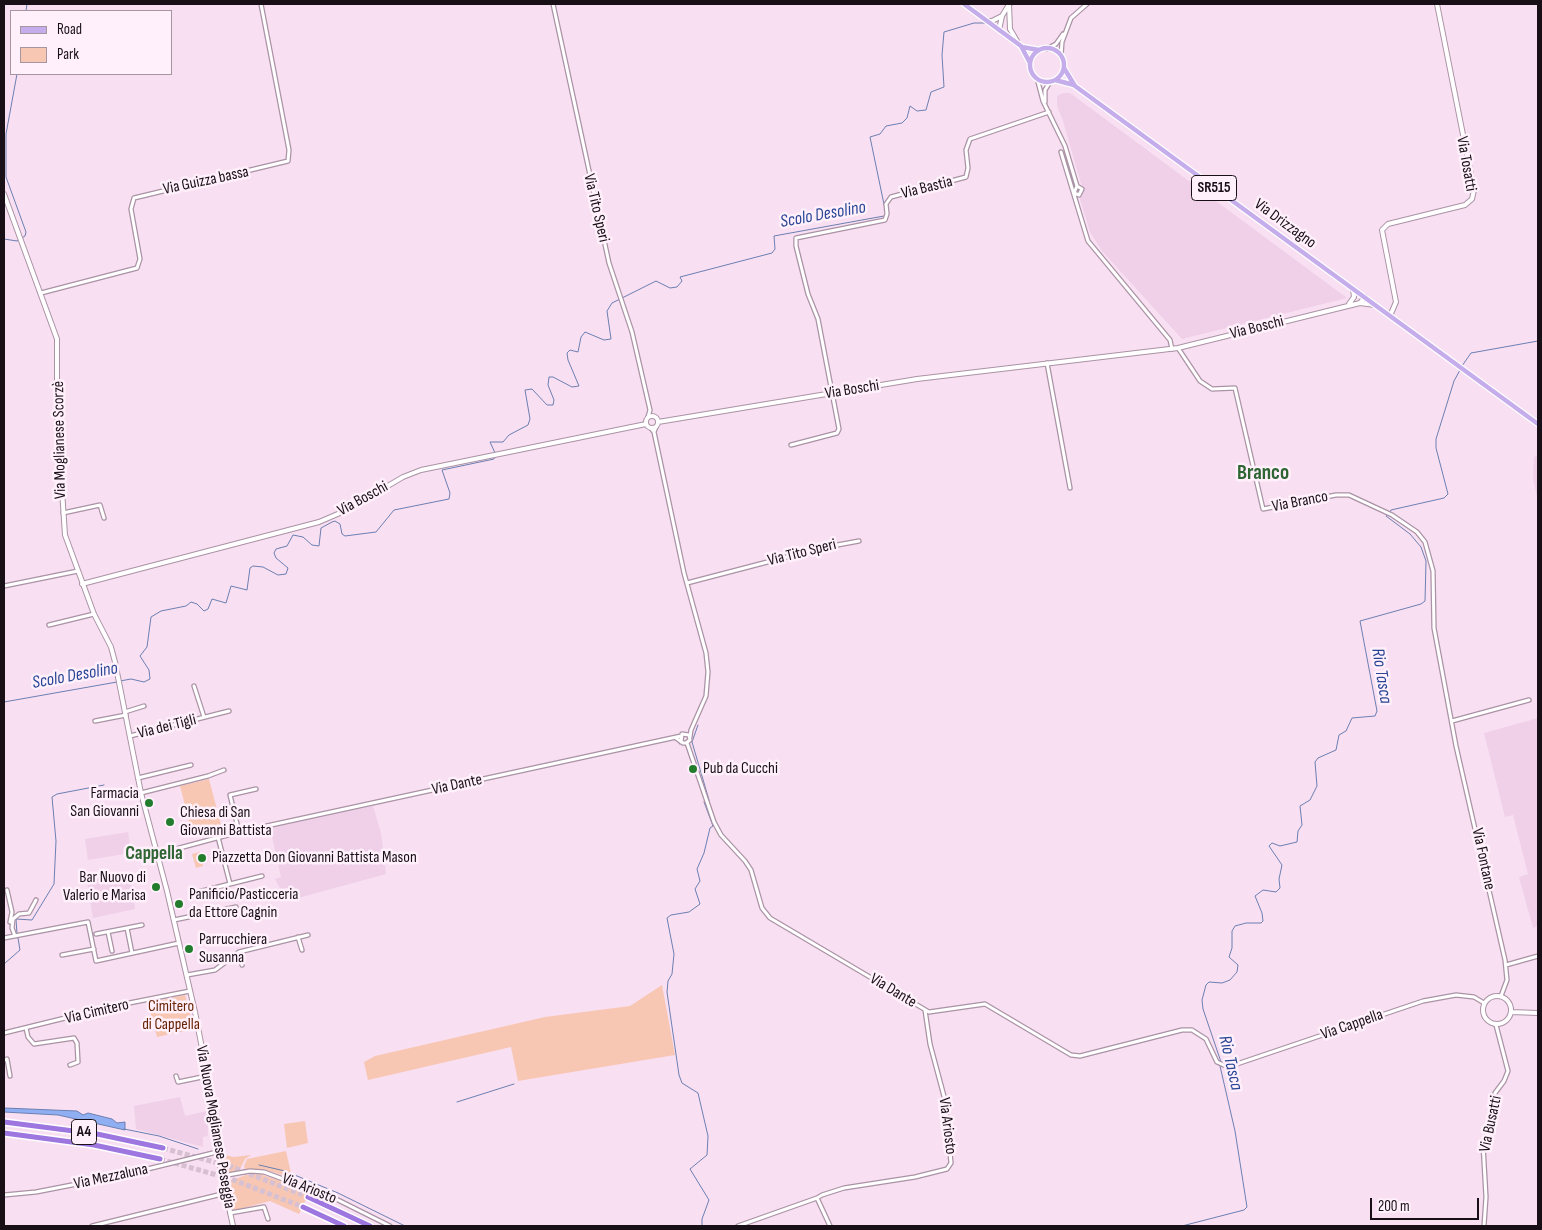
<!DOCTYPE html>
<meta charset="utf-8">
<style>
body{margin:0}
#map{position:relative;width:1542px;height:1230px;overflow:hidden;background:#f8dff2;font-family:"Sofia Sans Condensed",sans-serif}
canvas{display:block}
.frame{position:absolute;inset:0;border:5px solid #181016;pointer-events:none}
.legend{position:absolute;left:10px;top:10px;width:162px;height:65px;box-sizing:border-box;background:#fff0fb;border:1px solid #a3969f;margin:0;padding:6px 9px;list-style:none;font-size:15px;color:#181016}
.legend li{display:flex;align-items:center;gap:10px;height:25px}
.legend b{width:25px;border:1px solid #a3969f}
.scale{position:absolute;left:1370px;top:1198px;width:109px;height:22px;box-sizing:border-box;border:2px solid #181016;border-top:0;padding-left:6px;font-size:15px;line-height:18px;white-space:nowrap;color:#181016;-webkit-text-stroke:4px #fff0fb;paint-order:stroke}
</style>
<div id="map">
<canvas width="1542" height="1230"></canvas>
<div class="frame"></div>
<ul class="legend">
<li><b style="height:6px;background:#c5adec"></b>Road</li>
<li><b style="height:14px;background:#f8c7b4"></b>Park</li>
</ul>
<div class="scale">200 m</div>
</div>
<script>
const c = document.querySelector('canvas').getContext('2d');
c.lineJoin = 'round';
function fill(path, color) { c.fillStyle = color; c.fill(path, 'evenodd'); }
const toPath = rows => new Path2D(rows.map(r => 'M' + r).join(''));
function stroke(path, color, width, dash) { c.strokeStyle = color; c.lineWidth = width; c.lineCap = dash ? 'butt' : 'round'; c.setLineDash(dash || []); c.stroke(path); }
function drawText(font, color, halo, rows, align = 'center') {
  c.font = font + ' "Sofia Sans Condensed",sans-serif'; c.lineWidth = 5; c.setLineDash([]); c.textBaseline = 'middle'; c.strokeStyle = halo; c.fillStyle = color; for (const [text, x, y, turn = 0] of rows) {
    c.save(); c.translate(x, y); c.rotate((+turn || 0) * Math.PI / 180); c.textAlign = isNaN(turn) ? turn : align; if (halo) c.strokeText(text, 0, 0); c.fillText(text, 0, 0); c.restore();
  }
}
const built = toPath([
 [1063,93,1070,93,1347,298,1182,339,1102,251,1090,232,1080,199,1082,187,1063,121,1057,106,1057,96],
 [1538,455,1538,501,1533,478,1534,457],
 [1538,718,1538,926,1533,928,1519,877,1528,874,1513,815,1505,817,1484,733],
 [373,806,381,833,386,874,287,901,275,879,281,877,270,828],
 [128,832,131,853,88,860,85,839],
 [126,873,132,887,135,909,93,918,87,881],
 [180,1097,185,1116,207,1111,208,1136,203,1137,203,1147,136,1129,134,1106]
]);
const green = toPath([
 [209,779,221,825,192,833,180,786],
 [200,852,203,866,196,868,192,854],
 [662,985,675,1055,518,1081,511,1047,368,1080,364,1062,375,1056,545,1017,630,1006],
 [185,995,194,1029,157,1037,148,1003],
 [305,1121,308,1143,287,1148,284,1124],
 [286,1151,292,1178,263,1169,245,1170,244,1166,247,1159],
 [220,1154,234,1157,251,1155,245,1159,239,1171,232,1172,227,1172,222,1167],
 [260,1174,310,1191,299,1214,270,1201,232,1211,227,1186,229,1181,246,1175]
]);
const water = toPath([
 [4,1108,77,1111,83,1115,88,1113,112,1119,117,1123,125,1122,125,1130,58,1115,4,1112,4,1108]
]);
const stream = toPath([
 [1013,5,1014,4],
 [26,11,27,4],
 [886,214,870,137,880,134,886,126,902,123,907,118,910,106,917,111,926,110,931,92,944,87,942,55,944,32,974,23,985,23],
 [4,239,17,241,25,236,26,232,6,177,6,134,17,74],
 [1462,366,1471,353,1538,341],
 [120,681,131,679,144,682,150,679,149,670,140,656,147,647,151,617,161,611,186,606,191,602,197,604,204,611,208,609,212,599,226,603,231,586,247,590,250,568,253,566,263,567,278,575,286,574,288,568,276,558,274,553,276,549,287,546,293,535,303,537,312,545,319,546,321,528,332,522,335,521,340,524,342,534,345,536,376,532,394,510,449,499,450,493,442,470,494,459,496,455,490,442,503,442,509,435,528,425,530,419,525,390,532,389,547,405,553,405,554,400,548,385,549,377,553,377,572,387,579,386,568,360,567,353,570,350,578,352,581,337,585,332,604,340,611,339,607,311,612,303,656,281,670,288,677,287,682,281,680,277,772,253,775,249,774,236,884,216],
 [4,702,117,682],
 [698,725,692,742,709,800],
 [17,934,16,919,32,920,54,884,56,841,52,797,57,794,104,785],
 [4,964,20,950,18,938],
 [1221,1062,1203,1009,1202,1000,1206,985,1209,982,1222,983,1230,980,1237,972,1238,965,1229,957,1232,948,1232,931,1235,926,1246,923,1261,923,1263,921,1262,913,1255,896,1263,890,1276,892,1280,888,1279,879,1282,865,1269,846,1272,843,1280,846,1297,842,1298,831,1302,825,1300,806,1310,800,1317,786,1315,762,1318,758,1336,750,1339,735,1346,731,1352,718,1375,716,1377,711,1360,621,1421,604,1425,601,1426,561,1421,547,1410,534,1386,516,1391,510,1444,498,1448,494,1436,448,1436,439,1454,381,1460,370],
 [457,1102,514,1084],
 [124,1129,159,1136,198,1149],
 [220,1152,223,1153],
 [259,1165,285,1171,338,1193,405,1226],
 [702,1226,702,1219,709,1200,690,1169,707,1155,708,1136,698,1093,682,1083,679,1075,667,992,668,981,672,974,674,954,667,918,671,915,689,912,700,904,695,889,700,881,697,869,704,853,710,828,713,826,704,802],
 [1182,1226,1244,1210,1247,1207,1235,1131,1220,1066]
]);
const highwayTunnel = toPath([
 [163,1148,232,1167,308,1197],
 [160,1159,231,1179,303,1207]
]);
const street = toPath([
 [553,4,609,263,632,332,650,410,648,417],
 [1047,49,1056,44,1063,34],
 [1061,56,1062,42,1071,18,1087,4],
 [1037,78,1043,101,1065,146,1077,186,1074,193,1079,195,1082,189,1077,186],
 [1045,102,1045,90,1050,82],
 [1061,152,1088,241,1170,340,1172,349],
 [41,293,137,268,140,259,131,209,134,198,288,161,289,150,261,4],
 [1178,348,1200,381,1212,389,1235,388,1263,509,1336,495,1349,495,1392,515,1417,532,1425,542,1433,571,1434,628,1456,746,1505,960,1507,980,1501,996],
 [1047,363,1070,488],
 [651,428,654,432,684,573,706,653,708,672,706,696,691,730,690,737],
 [654,432,656,427],
 [791,445,837,433,839,429,818,319,808,294,796,246,796,238,885,220,887,214,886,204,891,197,966,177,968,168,966,150,970,139,1049,112],
 [63,513,100,505,104,518],
 [687,583,821,548,859,541],
 [4,586,78,571],
 [49,625,94,614],
 [194,686,204,717],
 [125,712,144,706],
 [95,721,126,715],
 [1452,721,1529,700],
 [130,736,229,711],
 [676,738,683,743,686,743,690,740,689,735,682,734,681,742],
 [687,743,714,822,721,835,745,861,751,870,762,908,770,918,929,1012,985,1004,1071,1055,1080,1056,1182,1030,1192,1030,1206,1039,1217,1062,1228,1067,1423,1001,1456,995,1474,997,1484,1003],
 [138,778,191,765],
 [141,793,208,776,224,770],
 [239,832,230,795,256,789],
 [218,837,230,884],
 [157,854,239,832,681,736],
 [7,890,12,912,10,922],
 [198,892,262,876],
 [174,920,236,907],
 [127,928,132,953],
 [108,932,112,951],
 [96,934,142,925],
 [15,936,12,928,13,919,19,914,29,913,36,900],
 [298,937,302,950],
 [4,938,88,922,96,961,179,943],
 [239,952,242,965],
 [62,955,94,949],
 [1506,965,1538,956],
 [187,975,215,970,239,952,308,935],
 [26,1028,28,1037,34,1044,74,1038,77,1043,78,1062,70,1065],
 [4,1033,114,1006,190,991],
 [4,1060,7,1059,10,1076],
 [176,1076,178,1082,207,1076],
 [222,1176,250,1171,264,1172,332,1197,390,1226],
 [4,1195,36,1192,123,1175,217,1152],
 [230,1213,264,1207,268,1219],
 [92,1226,226,1193],
 [738,1226,817,1198],
 [830,1226,817,1198,822,1195,844,1188,915,1177,947,1169,951,1163,945,1100,930,1044,925,1010],
 [1484,1226,1486,1197,1483,1144,1496,1116,1495,1093,1504,1081,1508,1071,1496,1025]
]);
const secondary = toPath([
 [1009,4,1010,29,1017,41],
 [987,21,992,21,1002,16],
 [999,30,1002,16,1008,6],
 [4,194,57,339,57,415,65,535,94,614,111,647,115,662,141,793,167,891,195,1012,208,1079,217,1152,233,1226],
 [1360,303,1375,305],
 [1349,304,1354,297,1353,289],
 [1390,316,1396,302,1382,230,1388,224,1465,205,1472,199,1474,190,1437,4],
 '646 422a6 6 0 1 1 12 0a6 6 0 1 1-12 0Z',
 [658,422,917,379,1178,348,1360,303,1365,297],
 [82,584,319,522,347,510,403,477,421,470,646,424],
 '1483 1010a14 14 0 1 1 28 0a14 14 0 1 1-28 0Z',
 [1511,1012,1538,1013]
]);
const primary = toPath([
 [964,4,1021,46,1030,63],
 [1022,47,1039,50],
 '1030 65a17 17 0 1 1 34 0a17 17 0 1 1-34 0Z',
 [1064,68,1075,86,1538,424],
 [1055,80,1074,85]
]);
const highway = toPath([
 [4,1122,97,1134,163,1148],
 [4,1133,94,1145,160,1159],
 [308,1197,370,1226],
 [303,1207,344,1226]
]);
const markers = [
 [693,769,5,"#217d2c"],
 [149,803,5,"#217d2c"],
 [170,822,5,"#217d2c"],
 [202,858,5,"#217d2c"],
 [156,887,5,"#217d2c"],
 [179,904,5,"#217d2c"],
 [189,949,5,"#217d2c"]
];
const shields = [
 [1214,188,45],
 [84,1132,25]
];
const shieldNames = [
 ["SR515",1214,188],
 ["A4",84,1132]
];
const streetNames = [
 ["Via Tosatti",1466,164,80],
 ["Via Guizza bassa",206,181,-12],
 ["Via Bastia",927,188,-14],
 ["Via Tito Speri",596,208,77],
 ["Via Drizzagno",1285,224,36],
 ["Via Boschi",1257,328,-14],
 ["Via Boschi",852,390,-9],
 ["Via Moglianese Scorzè",60,440,-91],
 ["Via Boschi",363,499,-29],
 ["Via Branco",1300,502,-11],
 ["Via Tito Speri",802,553,-14],
 ["Via dei Tigli",167,727,-14],
 ["Via Dante",457,785,-12],
 ["Via Fontane",1483,859,78],
 ["Via Dante",893,991,31],
 ["Via Cimitero",97,1012,-13],
 ["Via Cappella",1352,1025,-19],
 ["Via Busatti",1491,1124,-78],
 ["Via Ariosto",947,1126,83],
 ["Via Nuova Moglianese Peseggia",215,1127,80],
 ["Via Mezzaluna",111,1177,-12],
 ["Via Ariosto",309,1189,22]
];
const poiNames = [
 ["Pub da Cucchi",703,769],
 ["Farmacia",139,794,"right"],
 ["San Giovanni",139,812,"right"],
 ["Chiesa di San",180,813],
 ["Giovanni Battista",180,831],
 ["Piazzetta Don Giovanni Battista Mason",212,858],
 ["Bar Nuovo di",146,878,"right"],
 ["Valerio e Marisa",146,896,"right"],
 ["Panificio/Pasticceria",189,895],
 ["da Ettore Cagnin",189,913],
 ["Parrucchiera",199,940],
 ["Susanna",199,958]
];
const parkNames = [
 ["Cimitero",171,1007],
 ["di Cappella",171,1025]
];
const waterNames = [
 ["Scolo Desolino",823,215,-10],
 ["Scolo Desolino",75,676,-10],
 ["Rio Tasca",1381,676,81],
 ["Rio Tasca",1230,1063,77]
];
const quarterNames = [
 ["Cappella",154,854]
];
const districtNames = [
 ["Branco",1263,474]
];
fill(built, '#efd0e8');
fill(green, '#f8c7b4');
fill(water, '#90aff3');
stroke(water, '#6c7fb1', 1);
stroke(stream, '#6c7fb1', 1);
stroke(highwayTunnel, '#d6c0d1', 5, [5, 2.5]);
stroke(street, '#aa93a5', 5.5);
stroke(secondary, '#aa93a5', 6);
stroke(primary, '#fff', 7);
stroke(highway, '#fff', 8);
stroke(street, '#fff', 3);
stroke(secondary, '#fff', 4);
stroke(primary, '#c5adec', 4.5);
stroke(highway, '#9e76e0', 5);
for (const [x, y, r, color] of markers) { const dot = new Path2D(); dot.arc(x, y, r, 0, 2 * Math.PI); c.fillStyle = color; c.fill(dot); stroke(dot, '#fff0fb', 2); }
for (const [x, y, w] of shields) { const box = new Path2D(); box.roundRect(x - w / 2, y - 12.5, w, 25, 4); c.fillStyle = '#fff0fb'; c.fill(box); stroke(box, '#181016', 1); }
drawText('bold 15px', '#181016', null, shieldNames);
drawText('16px', '#181016', '#fff0fb', streetNames);
drawText('16px', '#181016', '#fff0fb', poiNames, 'left');
drawText('16px', '#672200', '#fff0fb', parkNames);
drawText('italic 18px', '#294796', '#fff0fb', waterNames);
drawText('bold 19px', '#2e6532', '#fff0fb', quarterNames);
drawText('bold 21px', '#2e6532', '#fff0fb', districtNames);
</script>
